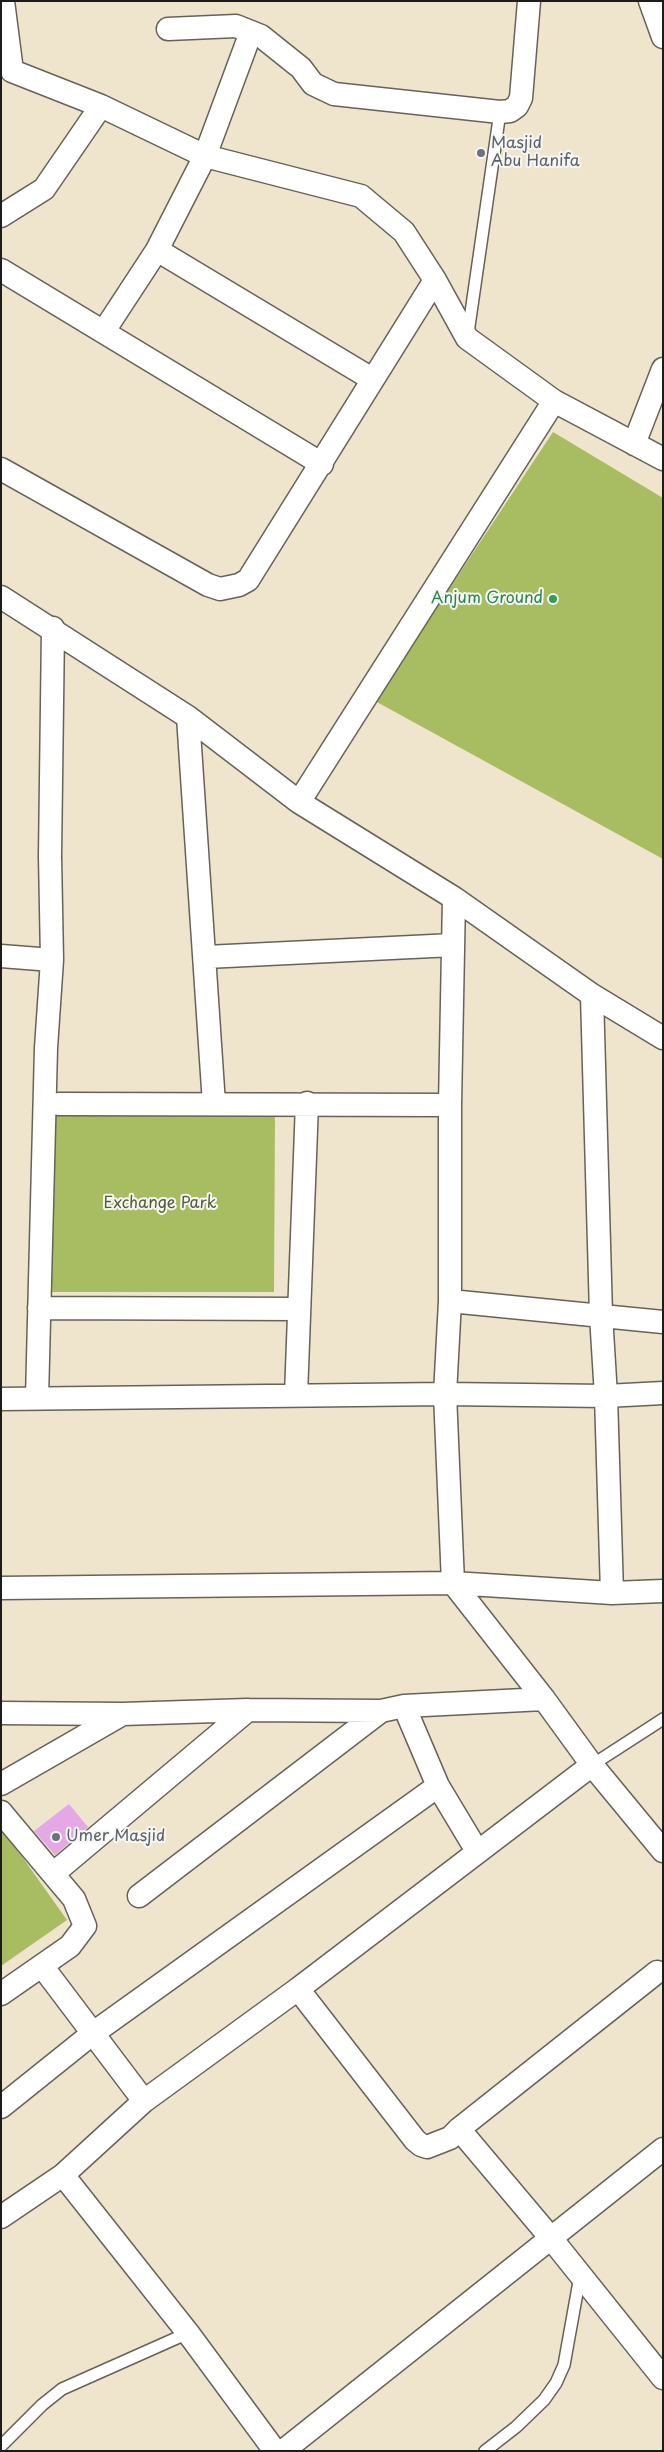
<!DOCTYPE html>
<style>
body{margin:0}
#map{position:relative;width:664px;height:2452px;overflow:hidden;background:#efe5cc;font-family:"Playpen Sans",sans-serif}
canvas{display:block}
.frame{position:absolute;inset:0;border:2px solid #1c1c1c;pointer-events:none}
</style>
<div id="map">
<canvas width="664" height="2452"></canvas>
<div class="frame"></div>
</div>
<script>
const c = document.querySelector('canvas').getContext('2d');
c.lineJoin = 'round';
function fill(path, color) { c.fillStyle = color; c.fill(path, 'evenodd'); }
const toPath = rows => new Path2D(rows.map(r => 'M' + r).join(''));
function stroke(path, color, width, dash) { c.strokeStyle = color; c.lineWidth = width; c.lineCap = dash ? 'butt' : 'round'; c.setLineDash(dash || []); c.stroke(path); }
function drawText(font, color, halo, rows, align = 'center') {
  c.font = font + ' "Playpen Sans",sans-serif'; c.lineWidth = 4; c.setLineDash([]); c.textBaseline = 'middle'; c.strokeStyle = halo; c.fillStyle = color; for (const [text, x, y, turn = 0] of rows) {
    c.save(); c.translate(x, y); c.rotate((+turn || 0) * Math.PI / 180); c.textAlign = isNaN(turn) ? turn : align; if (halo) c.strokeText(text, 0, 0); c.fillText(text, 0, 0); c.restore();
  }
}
const green = toPath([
 [553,432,663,498,663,859,375,701],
 [46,1115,275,1115,274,1292,46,1292],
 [1,1827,67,1920,1,1966]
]);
const building = toPath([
 [69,1804,88,1827,55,1855,34,1831]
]);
const lane = toPath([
 [468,333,500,112],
 [592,1765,663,1719],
 [1,2446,42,2405,62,2389,188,2333],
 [485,2451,516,2427,544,2400,556,2383,564,2365,580,2276]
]);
const street = toPath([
 [3,1,12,71,101,106,205,156,361,196,404,232,435,280,467,338,554,401,663,459],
 [650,1,663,37],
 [168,29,236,26,261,36,301,68,313,84,334,94,500,112,510,111,517,106,521,98,529,1],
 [1,216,44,189,101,106],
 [157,250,372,379],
 [1,270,322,464],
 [104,331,157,250,205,156,251,32],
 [634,444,663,369],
 [1,469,208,585,220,589,239,585,248,580,435,280],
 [1,597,188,717,299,802,454,898,592,995,663,1038],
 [188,717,214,1104],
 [299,802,554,401],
 [454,898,450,1105,450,1301,445,1394,453,1583,544,1699,592,1765,663,1851],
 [1,956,52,960],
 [206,957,453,945],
 [592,995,601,1315,606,1396,612,1593],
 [59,1104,450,1105],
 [450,1301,663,1322],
 [39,1308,299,1309],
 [296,1395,307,1103],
 [37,1398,46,1048,52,960,50,856,53,628],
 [1,1399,445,1394,606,1396,663,1393],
 [1,1588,453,1583,612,1593,663,1591],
 [404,1706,438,1786,477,1851],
 [1,1713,122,1714,248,1710,381,1711,404,1706,544,1699],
 [1,1784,121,1715],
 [1,1812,74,1899,85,1926,70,1946,1,1994],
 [54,1873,248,1710],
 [139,1896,381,1711],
 [42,1966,144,2101],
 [298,1989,415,2140,421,2145,427,2147,450,2138,459,2129,657,1972],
 [1,2107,92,2034,438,1786],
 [459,2129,550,2237,663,2378],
 [63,2175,188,2333,275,2451],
 [1,2217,63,2175,144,2101,298,1989,592,1765],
 [283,2451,663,2149]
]);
const markers = [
 [481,153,5,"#6b7280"],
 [553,599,5,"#2e9e5b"],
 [56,1837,5,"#6b7280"]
];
const worshipNames = [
 ["Masjid",491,144],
 ["Abu Hanifa",491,162],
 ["Umer Masjid",66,1837]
];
const leisureNames = [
 ["Anjum Ground",543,599]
];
const parkNames = [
 ["Exchange Park",160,1204]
];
fill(green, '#a8bd62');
fill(building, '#e5a8e7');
stroke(lane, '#66625a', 14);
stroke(street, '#66625a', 25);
stroke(lane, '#fff', 11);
stroke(street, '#fff', 22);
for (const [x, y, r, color] of markers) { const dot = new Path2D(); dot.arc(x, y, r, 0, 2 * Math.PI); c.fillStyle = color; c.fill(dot); stroke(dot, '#f6f6f2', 2); }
drawText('16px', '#5b616d', '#f6f6f2', worshipNames, 'left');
drawText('16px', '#27864d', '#f6f6f2', leisureNames, 'right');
drawText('16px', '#545c38', '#f6f6f2', parkNames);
</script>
